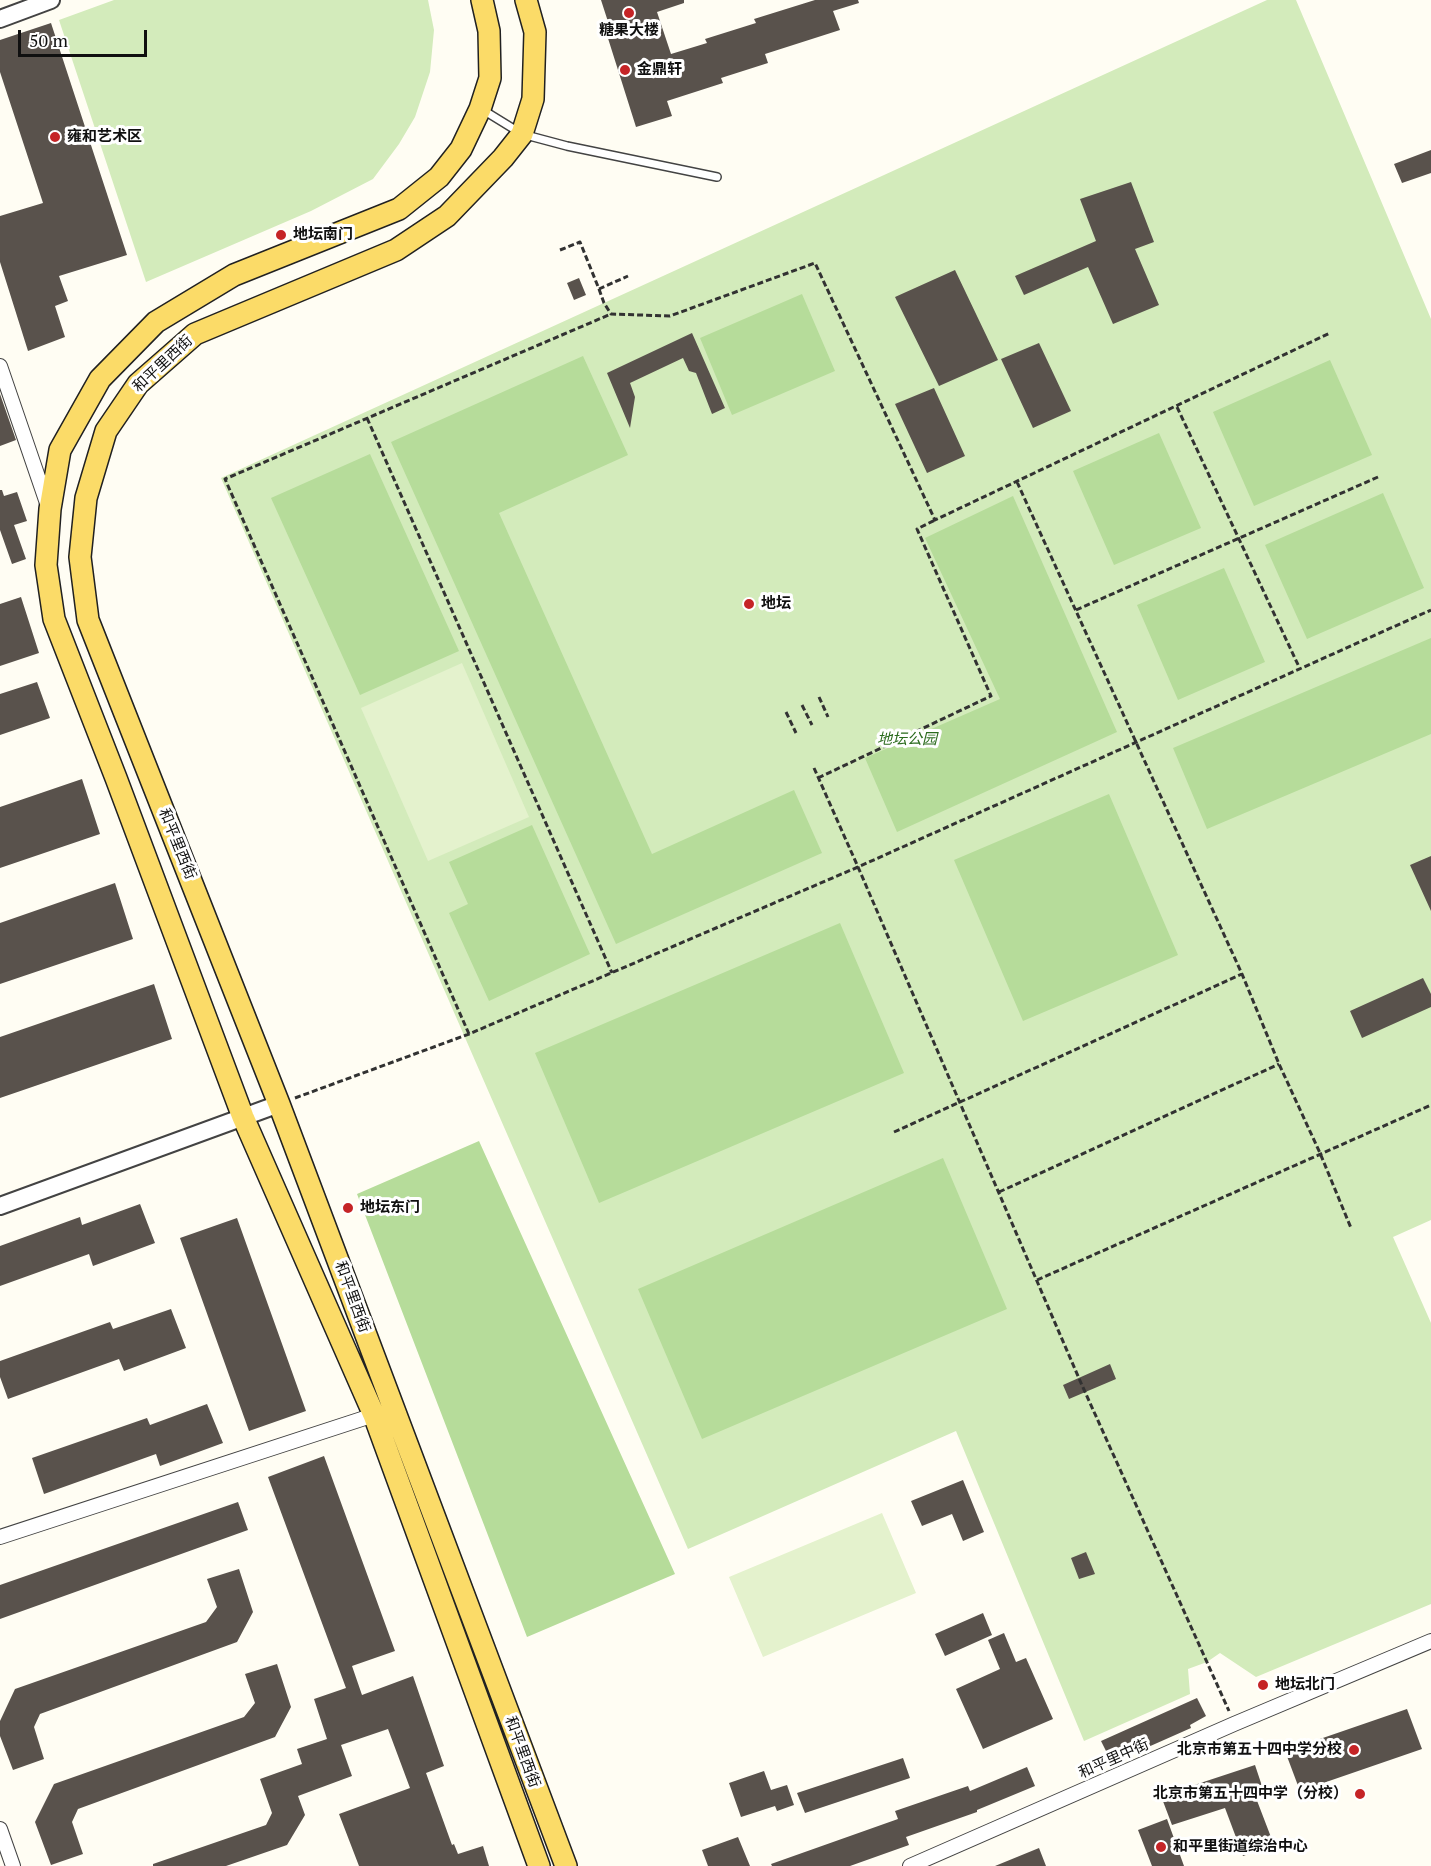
<!DOCTYPE html>
<meta charset="utf-8">
<style>
body{margin:0}
#map{position:relative;width:1431px;height:1866px;overflow:hidden;background:#fffdf3;font-family:"PT Serif",serif}
canvas{display:block}
.scale{position:absolute;left:18px;top:30px;width:129px;height:27px;box-sizing:border-box;border:3px solid #101010;border-top:0;padding-left:8px;font-size:18px;line-height:21px;white-space:nowrap;color:#101010;-webkit-text-stroke:4px #fff;paint-order:stroke}
</style>
<div id="map">
<canvas width="1431" height="1866"></canvas>
<div class="scale">50 m</div>
</div>
<script>
const c = document.querySelector('canvas').getContext('2d');
c.lineJoin = 'round';
function fill(path, color) { c.fillStyle = color; c.fill(path, 'evenodd'); }
const toPath = rows => new Path2D(rows.map(r => 'M' + r).join(''));
function stroke(path, color, width, dash) { c.strokeStyle = color; c.lineWidth = width; c.lineCap = dash ? 'butt' : 'round'; c.setLineDash(dash || []); c.stroke(path); }
function drawText(font, color, halo, rows, align = 'center') {
  c.font = font + ' "PT Serif","Noto Sans SC",serif'; c.lineWidth = 6; c.setLineDash([]); c.textBaseline = 'middle'; c.strokeStyle = halo; c.fillStyle = color; for (const [text, x, y, turn = 0] of rows) {
    c.save(); c.translate(x, y); c.rotate((+turn || 0) * Math.PI / 180); c.textAlign = isNaN(turn) ? turn : align; if (halo) c.strokeText(text, 0, 0); c.fillText(text, 0, 0); c.restore();
  }
}
const green = toPath([
 [114,0,428,0,434,30,430,72,415,117,399,144,373,179,311,211,146,282,59,20],
 [1267,0,1296,0,1431,319,1431,1220,1393,1237,1431,1323,1431,1604,1256,1677,1220,1653,1207,1662,1188,1669,1190,1694,1084,1741,956,1431,688,1549,221,478]
]);
const forest = toPath([
 [802,294,835,371,732,415,700,338],
 [583,356,628,455,499,513,652,854,794,790,822,853,616,944,391,442],
 [1330,360,1372,455,1254,506,1213,412],
 [1159,433,1201,528,1114,565,1073,471],
 [370,454,459,651,360,695,271,498],
 [1383,493,1424,588,1307,639,1265,545],
 [1013,496,1117,732,897,832,865,758,1000,699,925,538],
 [1224,568,1265,662,1178,700,1137,605],
 [1431,638,1431,734,1207,829,1173,748],
 [1109,794,1178,955,1023,1021,954,860],
 [532,825,590,954,489,1001,449,913,468,904,449,862],
 [840,923,904,1073,599,1203,535,1053],
 [479,1141,675,1574,527,1637,357,1194],
 [943,1158,1007,1309,702,1439,638,1289]
]);
const pitch = toPath([
 [462,663,529,817,428,861,361,708],
 [882,1513,916,1593,763,1657,729,1577]
]);
const building = toPath([
 [601,0,684,0,684,3,657,12,671,54,707,43,705,39,756,23,754,19,815,0,858,0,859,3,833,11,840,30,765,54,768,63,721,78,723,83,667,101,672,116,636,127,606,32,611,31],
 [51,23,127,255,59,276,68,301,55,306,65,337,28,351,0,262,0,216,43,203,0,72,0,40],
 [1431,150,1431,173,1402,183,1394,164],
 [1131,182,1154,242,1135,249,1159,305,1113,324,1088,267,1024,295,1015,276,1096,241,1080,199],
 [955,270,998,360,939,386,895,297],
 [579,278,586,295,574,300,567,283],
 [692,333,725,408,712,414,696,373,689,371,683,358,630,383,635,397,630,428,607,373],
 [1039,343,1071,411,1033,428,1001,359],
 [934,388,965,456,927,473,895,404],
 [0,394,16,440,0,446],
 [0,490,2,490,4,496,17,492,27,521,14,525,26,559,12,564,0,530],
 [21,597,39,653,0,666,0,604],
 [37,682,50,718,0,735,0,694],
 [82,779,100,834,0,868,0,807],
 [1431,856,1431,911,1410,865],
 [115,883,133,939,0,984,0,923],
 [1423,978,1431,994,1431,1007,1362,1038,1350,1011],
 [154,984,172,1039,0,1098,0,1037],
 [140,1204,155,1243,93,1266,89,1254,0,1286,0,1246,80,1217,82,1225],
 [237,1218,306,1411,249,1431,180,1238],
 [171,1309,186,1348,124,1371,119,1359,8,1399,0,1377,0,1361,110,1322,113,1329],
 [1110,1364,1116,1379,1069,1399,1063,1385],
 [207,1404,223,1443,160,1466,156,1454,44,1494,32,1458,147,1418,150,1425],
 [324,1456,395,1651,352,1666,362,1695,413,1676,444,1766,426,1773,452,1845,454,1844,458,1854,483,1846,489,1866,359,1866,339,1814,410,1788,388,1729,341,1745,352,1776,298,1796,305,1815,287,1845,226,1866,153,1866,153,1864,266,1825,272,1813,260,1779,302,1764,297,1749,327,1739,314,1699,346,1688,268,1477],
 [963,1480,984,1532,963,1541,952,1514,922,1526,911,1501],
 [238,1502,248,1530,0,1619,0,1585],
 [1086,1552,1095,1574,1079,1579,1071,1558],
 [239,1569,253,1612,237,1642,40,1714,34,1727,44,1759,13,1770,0,1736,0,1721,15,1689,206,1622,217,1607,207,1579],
 [983,1613,992,1635,945,1656,935,1634],
 [1004,1633,1016,1662,1026,1658,1053,1719,983,1749,956,1689,1000,1669,988,1640],
 [277,1664,291,1707,275,1737,78,1809,72,1822,83,1854,51,1865,35,1822,54,1784,244,1717,255,1703,245,1674],
 [1197,1698,1206,1716,1190,1725,1191,1728,1112,1763,1101,1741],
 [1407,1709,1422,1749,1300,1791,1285,1751],
 [903,1758,910,1778,805,1813,797,1793],
 [1255,1765,1265,1795,1256,1798,1274,1845,1243,1856,1225,1808,1172,1825,1161,1796],
 [1027,1767,1035,1786,977,1810,977,1812,906,1837,909,1845,850,1866,772,1866,771,1864,898,1819,895,1811,968,1786,970,1791],
 [764,1771,771,1790,787,1785,794,1805,777,1811,775,1806,741,1817,729,1783],
 [1167,1819,1184,1866,1152,1866,1138,1830],
 [738,1837,750,1866,708,1866,702,1850],
 [1039,1848,1046,1866,995,1866]
]);
const path = toPath([
 [560,250,580,242,599,289,628,276],
 [599,289,604,303,611,314,670,316,815,263,935,520,1330,333],
 [1177,407,1300,669],
 [367,418,612,973],
 [1017,482,1242,974,1279,1064,1320,1153,1351,1228],
 [1076,610,1378,477],
 [819,697,828,717],
 [802,705,812,725],
 [786,712,796,733],
 [814,768,858,867,1081,1383,1229,1711],
 [818,778,991,696,917,529,935,520],
 [469,1034,225,479,611,314],
 [295,1098,469,1034,858,867,1431,610],
 [894,1132,1242,974],
 [999,1192,1279,1064],
 [1037,1280,1431,1105]
]);
const service = toPath([
 [483,110,522,134,567,146,717,177]
]);
const minor = toPath([
 [0,366,48,506],
 [0,1537,374,1415],
 [0,1829,13,1866],
 [910,1866,1234,1724,1431,1641]
]);
const tertiary = toPath([
 [0,19,51,0],
 [0,1206,279,1104]
]);
const primary = toPath([
 [482,0,489,31,490,78,480,109,461,149,439,177,399,209,234,275,156,322,100,379,60,450,50,509,46,565,54,619,116,778,243,1117,374,1415,539,1866],
 [526,0,535,32,533,99,522,134,503,158,447,216,396,250,195,334,138,384,106,431,86,498,80,557,88,620,279,1104,566,1866]
]);
const markers = [
 [629,13,6,"#c52426"],
 [625,70,6,"#c52426"],
 [55,137,6,"#c52426"],
 [281,235,6,"#c52426"],
 [749,604,6,"#c52426"],
 [348,1208,6,"#c52426"],
 [1263,1685,6,"#c52426"],
 [1354,1750,6,"#c52426"],
 [1360,1794,6,"#c52426"],
 [1161,1847,6,"#c52426"]
];
const poiNames = [
 ["糖果大楼",629,31,"center"],
 ["金鼎轩",637,70],
 ["雍和艺术区",67,137],
 ["地坛南门",293,235],
 ["地坛",761,604],
 ["地坛东门",360,1208],
 ["地坛北门",1275,1685],
 ["北京市第五十四中学分校",1342,1750,"right"],
 ["北京市第五十四中学（分校）",1348,1794,"right"],
 ["和平里街道综治中心",1173,1847]
];
const streetNames = [
 ["和平里西街",163,364,-43],
 ["和平里西街",177,844,68],
 ["和平里西街",352,1297,70],
 ["和平里西街",522,1752,70],
 ["和平里中街",1114,1759,-24]
];
const parkNames = [
 ["地坛公园",907,740]
];
fill(green, '#d3ebbb');
fill(forest, '#b6dc9a');
fill(pitch, '#e4f2cd');
fill(building, '#59524c');
stroke(service, '#434343', 10);
stroke(minor, '#434343', 16);
stroke(tertiary, '#434343', 20);
stroke(primary, '#212121', 24);
stroke(path, '#323232', 3, [6, 3]);
stroke(service, '#fff', 7);
stroke(minor, '#fff', 14);
stroke(tertiary, '#fff', 16);
stroke(primary, '#fbdb68', 21);
for (const [x, y, r, color] of markers) { const dot = new Path2D(); dot.arc(x, y, r, 0, 2 * Math.PI); c.fillStyle = color; c.fill(dot); stroke(dot, '#fff', 2); }
drawText('bold 15px', '#101010', '#fff', poiNames, 'left');
drawText('15px', '#101010', '#fff', streetNames);
drawText('italic 15px', '#2b6b1e', '#fff', parkNames);
</script>
